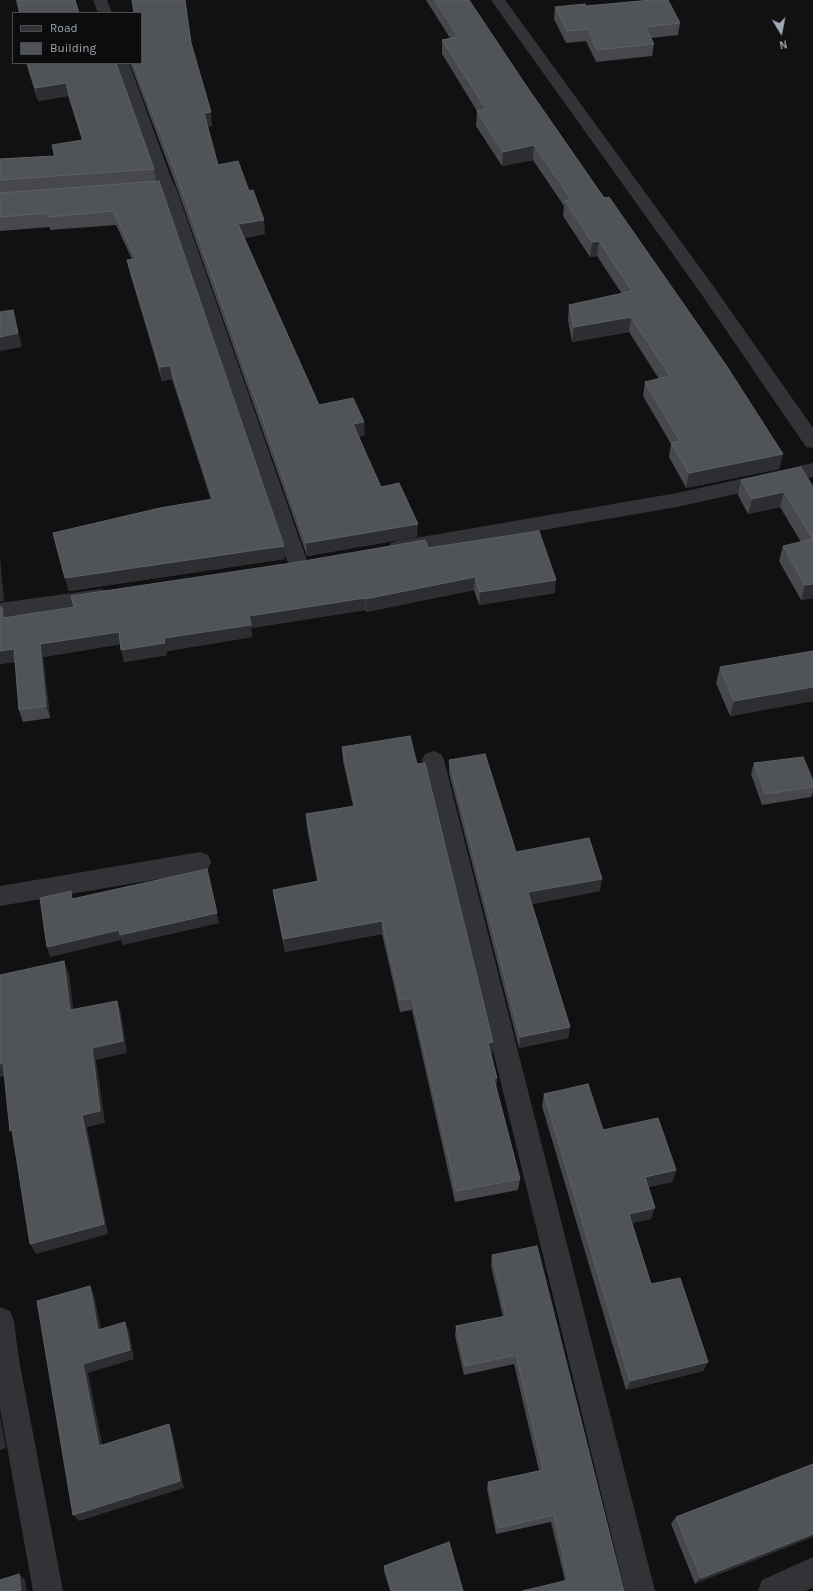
<!DOCTYPE html>
<style>
body{margin:0}
#map{position:relative;width:813px;height:1591px;overflow:hidden;background:#111112;font-family:Karla,sans-serif}
canvas{display:block}
.legend{position:absolute;left:12px;top:12px;width:130px;height:52px;box-sizing:border-box;background:#0c0c0d;border:1px solid #484b50;margin:0;padding:5px 7px;list-style:none;font-size:12px;color:#a1aab4}
.legend li{display:flex;align-items:center;gap:8px;height:20px}
.legend b{width:20px;border:1px solid #484b50}
.north{position:absolute;left:761px;top:12px;width:40px;height:40px;-webkit-text-stroke:3px #0c0c0d;paint-order:stroke;rotate:170deg;font-size:11px;font-weight:700;line-height:16px;text-align:center;color:#a1aab4}
.north::after{content:'';display:block;margin:auto;width:14px;height:18px;background:#a1aab4;clip-path:polygon(50% 0,100% 100%,50% 72%,0 100%)}
</style>
<div id="map">
<canvas width="813" height="1591"></canvas>
<ul class="legend">
<li><b style="height:5px;background:#323337"></b>Road</li>
<li><b style="height:11px;background:#505358"></b>Building</li>
</ul>
<div class="north">N</div>
</div>
<script>
const c = document.querySelector('canvas').getContext('2d');
c.lineJoin = 'round';
const toPath = rows => new Path2D(rows.map(r => 'M' + r).join(''));
function fill(path, color) { c.fillStyle = color; c.fill(path, 'evenodd'); }
function stroke(path, color, width, dash) { c.strokeStyle = color; c.lineWidth = width; c.lineCap = dash ? 'butt' : 'round'; c.setLineDash(dash || []); c.stroke(path); }
const minor = toPath([
 [93,0,107,0,112,13,98,13,93,0],
 [491,0,505,0,714,287,813,428,813,448,806,447,702,295,491,0],
 [115,63,129,63,171,178,176,188,309,566,306,571,299,573,292,571,289,566,160,188,155,178,115,63],
 [813,463,813,477,677,507,398,555,391,553,388,548,391,543,398,541,677,493,813,463],
 [101,589,108,591,111,596,108,601,0,619,0,603,101,589],
 [433,751,441,754,444,760,655,1591,625,1591,422,760,425,754,433,751],
 [200,852,208,855,211,862,208,869,200,872,0,906,0,886,200,852],
 [0,1307,10,1311,14,1321,19,1360,63,1591,33,1591,0,1408,0,1307],
 [813,1557,813,1587,806,1591,758,1591,762,1580,813,1557]
]);
const wall = toPath([
 [16,0,75,0,79,13,19,13],
 [426,0,469,0,525,84,783,454,779,469,686,488,669,457,671,444,643,396,645,382,659,379,629,332,572,342,568,320,569,305,622,294,597,256,590,257,563,216,564,206,533,160,502,166,476,126,477,111,442,54,442,40,450,38],
 [586,6,680,23,678,35,651,38,654,44,652,56,596,62,586,41,566,43,554,19,555,7],
 [191,43,212,126,207,127,218,165,265,234,244,238,319,405,365,435,358,437,381,487,417,537,307,556,177,188,130,63,141,63],
 [26,63,116,63,154,169,156,181,285,559,69,591,56,546,211,500,172,379,162,381,130,273,127,260,132,259,116,225,50,230,50,227,0,231,0,159,54,156,52,145,82,140,68,96,38,101],
 [741,480,813,487,813,598,801,600,779,561,783,546,801,542,780,507,748,514,738,495],
 [428,548,555,593,479,605,474,590,366,612,365,610,251,628,252,637,167,651,167,655,124,662,121,644,43,657,50,718,23,722,19,710,15,662,0,664,2,607,6,618,73,607],
 [813,651,813,701,730,716,716,683,720,667],
 [342,747,417,764,493,1042,492,1054,491,1054,497,1078,496,1086,520,1179,518,1190,455,1202,412,1010,400,1012,382,934,285,952,275,903,273,890,317,881,307,828,306,814,353,806,343,761],
 [449,760,516,852,600,891,532,904,570,1027,568,1038,519,1048,449,773],
 [754,763,813,781,813,793,811,797,762,805,751,774],
 [544,1094,603,1130,676,1170,672,1182,648,1187,651,1219,632,1223,651,1284,708,1362,703,1371,626,1390,542,1106],
 [492,1255,624,1591,565,1581,551,1522,496,1534,487,1489,488,1482,539,1471,514,1364,464,1375,455,1336,456,1326,503,1317,491,1266],
 [813,1464,695,1584,671,1524,676,1517],
 [384,1566,463,1591,390,1591,384,1571]
]);
const shadedWall = toPath([
 [66,83,68,96,38,101,35,88],
 [211,112,212,126,205,127,204,113],
 [534,145,533,160,502,166,503,152],
 [264,220,265,234,240,238,238,224],
 [599,241,597,256,590,257,592,242],
 [13,310,22,347,0,351,0,337],
 [631,317,629,332,572,342,574,327],
 [170,366,172,379,162,381,160,367],
 [364,422,365,435,353,438,353,424],
 [783,454,779,469,686,488,689,473],
 [784,492,780,507,748,514,752,499],
 [418,524,417,537,307,556,306,543],
 [284,546,285,559,69,591,65,578],
 [0,558,4,601,0,602],
 [475,577,474,590,366,612,365,599],
 [556,580,555,593,479,605,480,592],
 [813,584,813,598,801,600,805,585],
 [365,598,365,610,251,628,252,637,167,651,167,655,124,662,121,650,249,616],
 [2,607,6,620,3,618],
 [119,632,122,644,43,657,50,718,46,706,40,644],
 [14,649,17,661,0,664,0,651],
 [813,687,813,701,730,716,734,701],
 [602,879,600,891,527,905,528,892],
 [217,913,219,923,123,945,121,940,50,957,47,947,119,930],
 [382,921,382,934,285,952,283,939],
 [64,961,69,974,75,1023,70,1010],
 [117,1001,121,1013,127,1053,96,1060,105,1123,87,1127,108,1234,36,1254,30,1244,82,1115,92,1048],
 [570,1027,568,1038,519,1048,520,1037],
 [493,1042,492,1054,487,1055,488,1043],
 [3,1063,9,1075,0,1077,0,1064],
 [497,1078,496,1090,494,1079],
 [676,1170,672,1182,641,1188,645,1177],
 [655,1208,651,1219,626,1225,629,1214],
 [90,1286,94,1295,103,1339,98,1330],
 [125,1322,129,1331,134,1359,88,1373,104,1453,99,1446,83,1364],
 [708,1362,703,1371,626,1390,630,1381],
 [0,1416,6,1448,0,1450],
 [169,1424,172,1432,184,1488,79,1521,73,1515],
 [813,1534,813,1537,695,1584,701,1578],
 [19,1574,25,1580,27,1591,21,1591]
]);
const building = toPath([
 [17,0,75,0,79,13,20,13,17,0],
 [132,0,185,0,191,43,211,112,204,113,218,165,238,161,249,191,253,190,264,220,238,224,319,405,353,398,364,422,353,424,381,487,399,483,418,524,306,543,176,174,133,63,141,63,141,13,134,13,132,0],
 [435,0,469,0,525,84,604,198,609,197,726,365,783,454,689,473,671,443,680,441,645,382,670,376,631,317,574,327,569,305,632,291,599,241,592,242,565,201,571,199,534,145,503,152,477,111,486,109,442,40,458,37,435,0],
 [651,0,668,0,680,23,645,27,654,44,597,50,588,29,567,31,555,7,585,4,586,6,651,0],
 [28,63,116,63,154,169,0,180,0,159,55,156,52,145,83,140,66,83,35,88,28,63],
 [159,181,284,546,65,578,53,533,160,508,213,499,170,366,160,367,127,260,136,259,113,211,48,217,48,213,0,217,0,193,159,181],
 [13,310,18,333,0,337,0,312,13,310],
 [801,467,813,487,813,584,805,585,783,546,813,539,784,492,752,499,741,480,801,467],
 [539,531,556,580,480,592,475,577,365,599,365,598,249,616,251,625,164,638,165,643,121,650,119,632,40,644,46,706,19,710,14,649,0,651,0,607,2,607,3,618,74,607,71,596,298,562,425,540,428,548,539,531],
 [813,651,813,687,734,701,720,667,813,651],
 [410,736,417,764,425,763,493,1042,488,1043,497,1078,494,1079,520,1179,456,1191,412,998,400,1000,382,921,283,939,273,890,319,881,306,814,355,806,342,747,410,736],
 [485,754,516,852,589,838,602,879,528,892,570,1027,520,1037,449,760,485,754],
 [803,757,813,781,813,787,765,794,754,763,803,757],
 [207,869,217,913,120,935,119,930,47,947,40,898,71,891,72,899,207,869],
 [64,961,70,1010,117,1001,123,1041,92,1048,100,1111,82,1115,104,1224,30,1244,12,1130,10,1131,3,1063,0,1064,0,975,64,961],
 [588,1084,603,1130,658,1118,676,1170,645,1177,655,1208,629,1214,651,1284,680,1278,708,1362,630,1381,544,1094,588,1084],
 [537,1246,624,1591,522,1591,568,1580,554,1515,498,1528,488,1482,543,1470,516,1355,465,1366,456,1326,506,1316,492,1255,537,1246],
 [90,1286,98,1330,125,1322,130,1350,83,1364,99,1446,169,1424,180,1481,73,1515,37,1301,90,1286],
 [813,1464,813,1534,701,1578,676,1517,813,1464],
 [449,1542,463,1591,392,1591,384,1566,449,1542],
 [19,1574,21,1591,0,1591,0,1580,19,1574]
]);
fill(minor, '#323337');
fill(wall, '#47484d');
fill(shadedWall, '#2d2e31');
fill(building, '#505358');
stroke(building, '#5d6066', 1);
</script>
